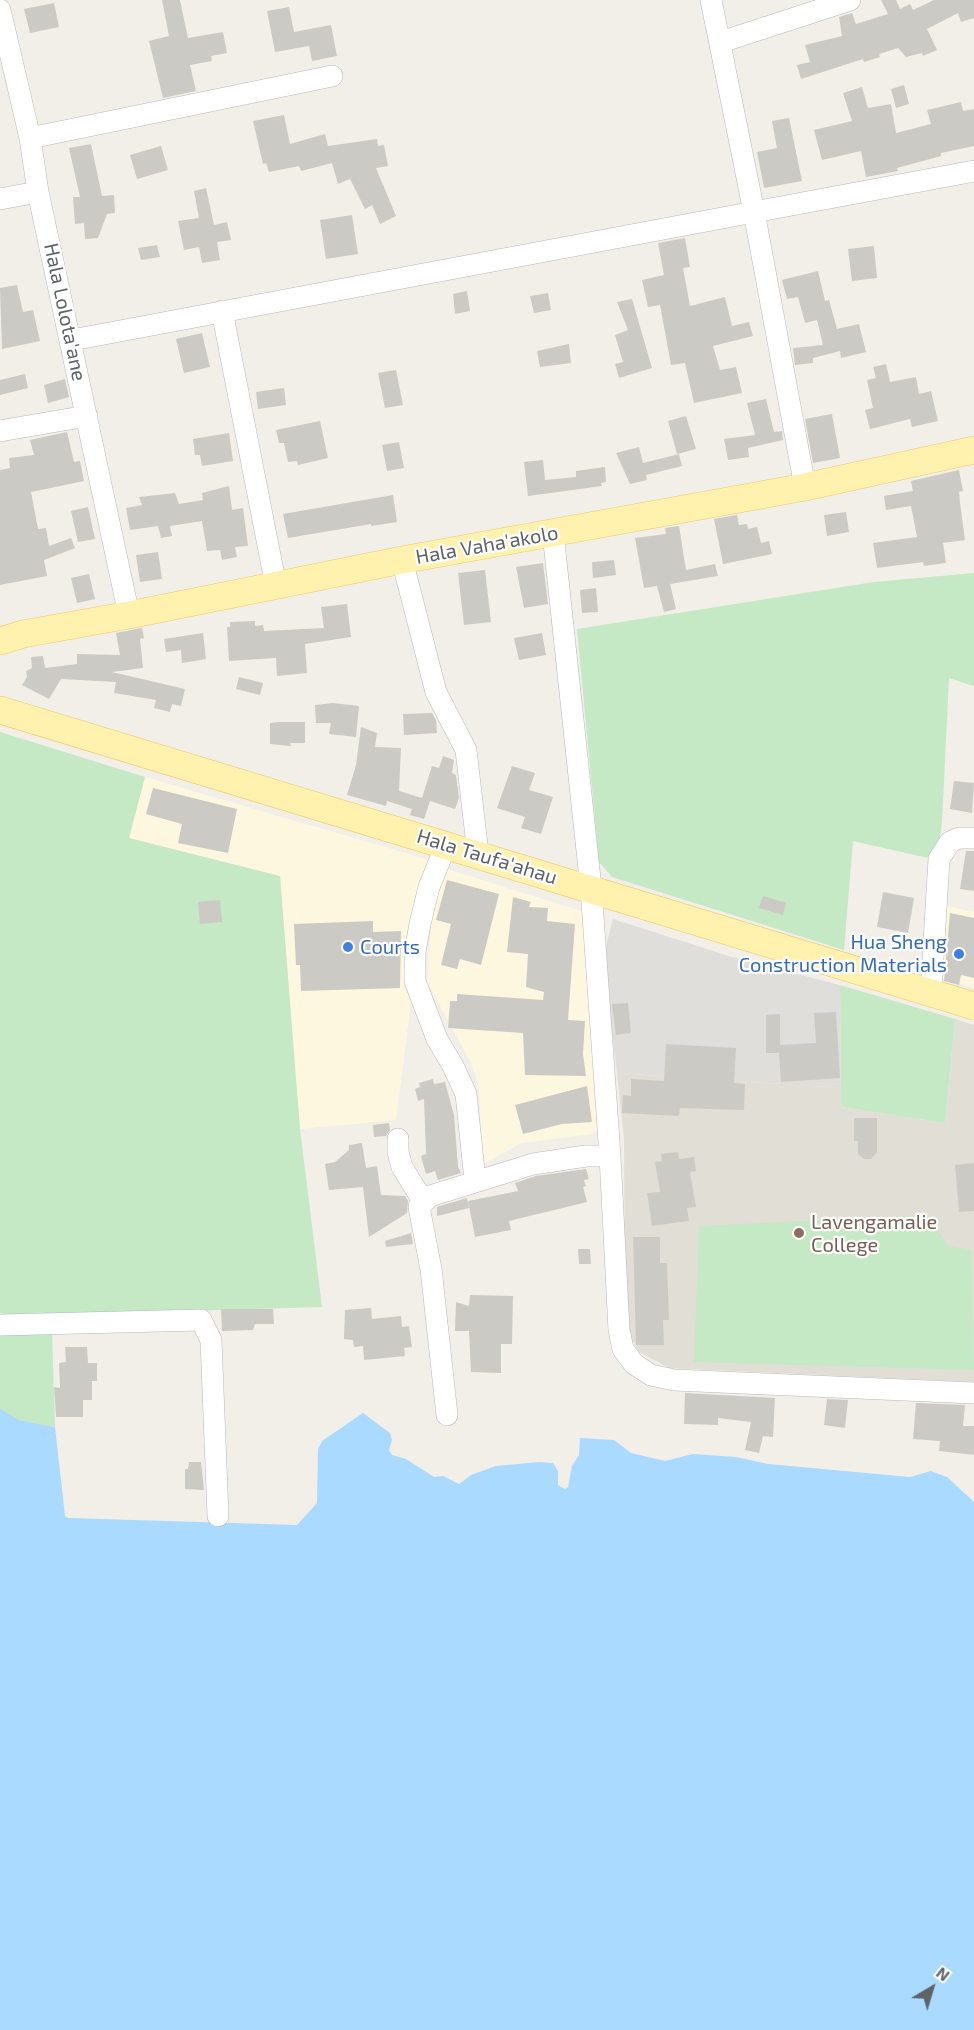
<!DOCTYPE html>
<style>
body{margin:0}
#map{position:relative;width:974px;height:2030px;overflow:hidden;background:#f1efe8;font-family:"Exo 2",sans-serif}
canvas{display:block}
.north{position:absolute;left:902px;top:1958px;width:60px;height:60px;-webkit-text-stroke:4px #fff;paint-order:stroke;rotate:38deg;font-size:16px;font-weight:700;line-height:24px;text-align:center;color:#5f6368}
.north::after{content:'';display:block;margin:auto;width:21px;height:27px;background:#5f6368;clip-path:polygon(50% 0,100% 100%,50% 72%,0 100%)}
</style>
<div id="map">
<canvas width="974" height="2030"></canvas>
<div class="north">N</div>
</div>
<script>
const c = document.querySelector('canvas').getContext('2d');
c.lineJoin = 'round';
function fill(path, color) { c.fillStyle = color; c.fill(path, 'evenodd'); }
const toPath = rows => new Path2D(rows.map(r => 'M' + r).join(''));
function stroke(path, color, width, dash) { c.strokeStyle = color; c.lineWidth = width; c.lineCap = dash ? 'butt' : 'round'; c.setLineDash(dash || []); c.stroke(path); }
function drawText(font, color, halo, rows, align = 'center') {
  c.font = font + ' "Exo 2",sans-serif'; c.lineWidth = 4.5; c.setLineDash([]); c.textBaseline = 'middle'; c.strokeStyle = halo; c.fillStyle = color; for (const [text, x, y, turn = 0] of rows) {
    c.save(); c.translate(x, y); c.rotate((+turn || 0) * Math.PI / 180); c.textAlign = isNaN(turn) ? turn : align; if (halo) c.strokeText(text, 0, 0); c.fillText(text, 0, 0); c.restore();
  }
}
const commercial = toPath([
 [145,777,429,860,396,1120,300,1129,280,876,129,838],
 [444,868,587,913,605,1123,592,1134,521,1143,482,1165,479,1087,470,1061,427,982,432,913],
 [947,906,974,912,974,988,939,977]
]);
const industrial = toPath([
 [613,919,735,958,840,985,841,1088,617,1073,609,1006,606,946]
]);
const education = toPath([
 [955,1019,974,1025,974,1382,669,1368,639,1352,625,1327,624,1139,617,1073,841,1088,841,1107,945,1123]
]);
const green = toPath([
 [974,573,974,686,949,678,942,822,937,860,853,841,844,950,612,877,599,862,577,629,874,582],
 [0,732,145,777,129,838,280,876,300,1129,322,1307,12,1316,0,1313],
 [840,985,955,1019,945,1123,841,1107],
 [928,1215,948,1246,971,1250,974,1370,694,1362,699,1226],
 [52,1331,55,1427,19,1420,0,1451,0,1336]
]);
const water = toPath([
 [0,1409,19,1420,55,1427,65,1516,68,1518,297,1525,317,1503,318,1449,322,1441,363,1413,390,1433,392,1440,389,1450,392,1455,406,1459,434,1477,443,1476,459,1484,471,1475,496,1466,539,1462,553,1463,558,1471,558,1485,565,1489,568,1487,572,1466,579,1455,580,1438,614,1440,631,1453,665,1461,693,1454,736,1457,768,1464,910,1477,931,1471,947,1477,974,1502,974,2030,0,2030]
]);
const building = toPath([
 [162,0,180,0,188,38,223,32,227,53,211,56,212,61,190,65,196,91,163,98,149,41,169,36],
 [881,0,896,0,900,9,910,4,913,10,934,0,974,0,974,18,961,22,958,13,927,29,937,50,923,56,922,53,906,57,898,48,879,54,880,57,864,62,863,59,801,79,797,65,810,62,805,45,842,36,839,17,852,13,856,24,888,14],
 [54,3,59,27,30,33,24,9],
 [289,7,294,32,331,25,337,56,312,61,309,46,275,52,267,11],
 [904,85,909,104,896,108,891,89],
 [862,87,868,108,891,104,896,133,931,124,927,110,961,102,963,111,974,109,974,146,941,153,941,156,897,168,898,171,866,177,861,151,822,160,814,130,852,121,843,93],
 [284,115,290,144,325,134,328,146,377,139,378,146,384,145,388,166,376,168,396,216,380,224,372,205,365,209,350,179,338,184,332,163,301,171,299,166,269,172,266,163,263,164,253,121],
 [789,118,802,181,764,188,757,152,777,148,772,121],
 [91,144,102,196,114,195,115,213,107,214,98,238,85,239,84,223,75,224,73,197,80,197,69,148],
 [161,146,168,170,137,179,130,155],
 [206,188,214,225,227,222,231,240,217,242,220,260,202,263,199,247,184,250,178,221,199,218,194,191],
 [352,215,358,254,326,259,320,220],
 [685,238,690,267,683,268,690,306,725,297,732,326,749,322,753,336,713,346,720,370,736,367,742,393,694,403,685,363,671,365,660,305,648,307,642,280,664,275,658,243],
 [157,245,160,257,141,260,138,248],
 [874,246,877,278,852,281,848,249],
 [818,271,825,301,829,300,837,329,859,324,866,352,841,358,840,351,813,358,813,363,795,365,793,348,823,345,817,320,805,323,798,297,787,299,782,280],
 [17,285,23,312,33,310,40,341,2,349,0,288],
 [467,291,470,311,455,314,453,294],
 [548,293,551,310,534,313,530,296],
 [632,299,652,368,619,378,615,364,623,362,615,335,628,330,617,302],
 [202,333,210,367,184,373,176,339],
 [569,344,571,363,540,367,537,351],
 [886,364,890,382,916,377,919,394,931,391,938,421,912,427,910,419,870,429,865,410,873,408,867,380,876,378,873,367],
 [396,370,403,405,385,408,378,373],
 [25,374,28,388,0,395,0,380],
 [65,379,69,397,48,403,44,385],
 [284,388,286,405,258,409,256,392],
 [766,399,774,432,782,431,783,440,748,448,749,457,728,460,724,439,755,435,747,403],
 [832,414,840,458,813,463,805,419],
 [686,416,696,449,677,454,668,421],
 [320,421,328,458,298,465,297,461,288,462,284,443,279,443,276,430],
 [67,432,74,462,80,461,84,481,31,492,38,529,46,528,49,546,71,538,75,548,44,560,47,576,0,585,0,470,10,468,9,458,34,455,30,440],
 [229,433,233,461,202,466,200,455,195,455,193,439],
 [399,442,404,468,387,471,382,445],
 [639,447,643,463,679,454,682,466,646,475,647,480,630,484,616,453],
 [543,460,545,480,576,477,576,471,605,467,606,482,601,483,602,486,528,496,524,462],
 [959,470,963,491,959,492,960,503,965,540,943,543,946,563,924,566,923,562,877,568,873,543,917,537,911,506,886,510,884,496,913,491,911,481],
 [229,486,232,510,243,508,248,546,235,547,237,557,222,560,220,550,207,551,202,521,170,526,172,536,161,538,158,526,130,530,126,508,142,505,139,497,175,493,179,504,203,500,202,493],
 [393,495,397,522,371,526,371,524,288,538,283,514],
 [88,507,95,539,78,542,71,511],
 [846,512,849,532,827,536,824,515],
 [737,515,739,525,747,524,748,529,757,527,761,543,769,541,772,554,723,564,714,519],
 [679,526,686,570,715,564,718,576,670,584,676,609,664,612,657,586,644,588,635,538,666,534,665,528],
 [158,552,162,579,140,582,136,555],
 [614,560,616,575,593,578,592,562],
 [543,563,548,604,524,608,516,567],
 [485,570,491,622,464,625,458,573],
 [89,574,95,599,77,603,71,578],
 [596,588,598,612,582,613,580,590],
 [347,604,351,637,305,644,307,673,277,676,276,658,229,661,227,627,230,627,230,622,255,621,255,626,263,625,264,631,324,628,321,607],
 [142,628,144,638,140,639,143,668,112,672,185,689,181,706,172,704,170,712,154,708,156,700,114,693,116,682,61,679,49,699,22,685,27,677,26,671,32,668,31,657,43,656,45,668,77,664,77,654,120,655,116,633],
 [203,633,206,659,182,663,181,650,166,652,164,639],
 [542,633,546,655,519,660,514,638],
 [239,677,263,683,260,695,236,689],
 [333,703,359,706,356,737,329,734,331,723,316,723,315,705],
 [432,713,436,720,437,733,404,735,403,714],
 [279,722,305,722,305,743,290,743,291,746,270,744,270,723],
 [361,727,377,733,375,747,401,748,399,791,422,798,432,766,439,768,443,756,454,760,452,773,456,775,459,798,455,809,430,801,424,819,410,815,412,809,387,801,386,806,347,795,356,765],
 [512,766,535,773,529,790,553,797,541,834,521,828,525,817,497,808],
 [954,781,974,783,972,813,950,809],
 [153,788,237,809,228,853,178,843,182,824,146,814],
 [966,851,974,851,974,891,960,889],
 [447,880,499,894,481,965,460,959,457,969,441,965,451,924,436,920],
 [883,892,914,898,908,933,877,927],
 [763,896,786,903,783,915,759,908],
 [513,897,531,902,529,907,548,908,547,921,575,924,568,1020,585,1021,583,1054,586,1076,525,1075,523,1033,448,1028,450,1001,457,1001,457,994,543,1000,544,992,526,987,528,954,507,952],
 [220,900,222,922,200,924,198,902],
 [950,913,974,918,974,978,961,975,959,985,944,981],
 [373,921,373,932,401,931,400,988,301,991,300,965,296,965,294,924],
 [628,1003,631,1033,616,1035,612,1004],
 [836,1012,840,1078,781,1082,779,1053,766,1053,766,1015,780,1014,780,1045,816,1043,814,1013],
 [666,1044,736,1048,734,1083,745,1084,744,1110,680,1108,679,1116,622,1113,623,1095,631,1096,631,1079,664,1081],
 [433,1079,434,1084,445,1082,454,1115,458,1167,461,1173,438,1180,435,1171,426,1174,421,1156,426,1154,424,1099,418,1101,415,1089,420,1087,419,1083],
 [587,1086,592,1122,562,1124,523,1134,515,1105],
 [854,1118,877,1118,877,1152,871,1159,864,1159,858,1154,858,1141,854,1141],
 [389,1123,390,1130,386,1136,374,1137,373,1125],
 [362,1143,366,1168,377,1166,381,1195,405,1196,408,1201,407,1213,369,1237,363,1187,329,1190,325,1164,335,1162,349,1150,349,1145],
 [678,1152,679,1159,694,1157,696,1171,690,1172,696,1207,687,1208,689,1221,652,1226,647,1193,660,1192,655,1162,662,1161,661,1154],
 [974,1163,974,1211,959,1212,955,1165],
 [586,1169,589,1179,584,1180,586,1186,583,1187,587,1202,509,1221,511,1230,475,1237,468,1201,518,1191,515,1183,536,1176],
 [467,1198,469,1208,437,1216,437,1207],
 [411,1233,413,1244,386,1247,385,1241],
 [633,1237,660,1237,660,1263,667,1263,669,1320,663,1320,664,1345,636,1345],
 [578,1249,590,1249,591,1264,579,1264],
 [470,1295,513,1296,512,1344,501,1344,501,1373,471,1372,469,1331,455,1331,456,1302,469,1306],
 [371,1308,372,1319,401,1316,402,1327,409,1326,412,1347,404,1348,405,1356,364,1360,363,1346,354,1347,353,1340,344,1339,345,1310],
 [221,1309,273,1309,274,1324,255,1324,253,1330,222,1331],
 [65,1347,87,1347,88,1363,97,1363,97,1381,92,1381,92,1400,83,1400,83,1417,56,1417,54,1387,60,1388,59,1363,66,1362],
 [685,1393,775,1398,773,1437,763,1436,759,1453,745,1450,751,1422,718,1418,718,1425,684,1424],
 [827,1399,848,1400,845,1428,824,1425],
 [916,1403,965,1405,963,1426,974,1426,974,1455,939,1451,940,1441,913,1439],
 [189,1462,201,1462,204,1490,185,1489,185,1469,188,1469]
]);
const minor = toPath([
 [0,10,30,138,38,192,129,615],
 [721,42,850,0],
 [30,138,332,76],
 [0,199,38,192],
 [222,311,276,586],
 [72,340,754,212,711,0],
 [0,431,87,416],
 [805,487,754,212,974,171],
 [553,533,591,888,610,1156,619,1330,623,1349,634,1364,651,1375,674,1380,974,1393],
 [402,560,436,692,466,750,478,854],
 [446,845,429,887,420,924,415,952,415,981,437,1039,453,1066,466,1094,475,1180],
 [931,992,939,859,950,842,959,838,974,838],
 [398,1139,398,1152,402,1167,423,1201],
 [0,1325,201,1320,211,1340,218,1516],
 [447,1415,431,1269,419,1207,430,1196,533,1164,586,1156,610,1156]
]);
const major = toPath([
 [0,641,23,634,129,615,402,560,805,487,974,450],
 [0,710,974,1006]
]);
const markers = [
 [348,947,6,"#3f7fe0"],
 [959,954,6,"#3f7fe0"],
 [799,1233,6,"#8d6e63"]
];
const streetNames = [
 ["Hala Lolota'ane",65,312,78],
 ["Hala Vaha'akolo",487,545,-10],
 ["Hala Taufa'ahau",487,857,17]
];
const shopNames = [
 ["Hua Sheng",947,942],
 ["Construction Materials",947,965],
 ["Courts",360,947,"left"]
];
const educationNames = [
 ["Lavengamalie",811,1222],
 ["College",811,1245]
];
fill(commercial, '#fef7e0');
fill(industrial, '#e0deda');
fill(education, '#e1ded6');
fill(green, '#c5e8c5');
fill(water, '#aadaff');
fill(building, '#cccac5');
stroke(minor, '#b5b8bc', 22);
stroke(major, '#f2c960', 28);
stroke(minor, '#fff', 21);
stroke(major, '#fff2af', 27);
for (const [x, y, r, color] of markers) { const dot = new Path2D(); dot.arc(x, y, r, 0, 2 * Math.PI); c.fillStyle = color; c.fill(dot); stroke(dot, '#fff', 2); }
drawText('20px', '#5f6368', '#fff', streetNames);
drawText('20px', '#366cbe', '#fff', shopNames, 'right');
drawText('20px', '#785e54', '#fff', educationNames, 'left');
</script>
